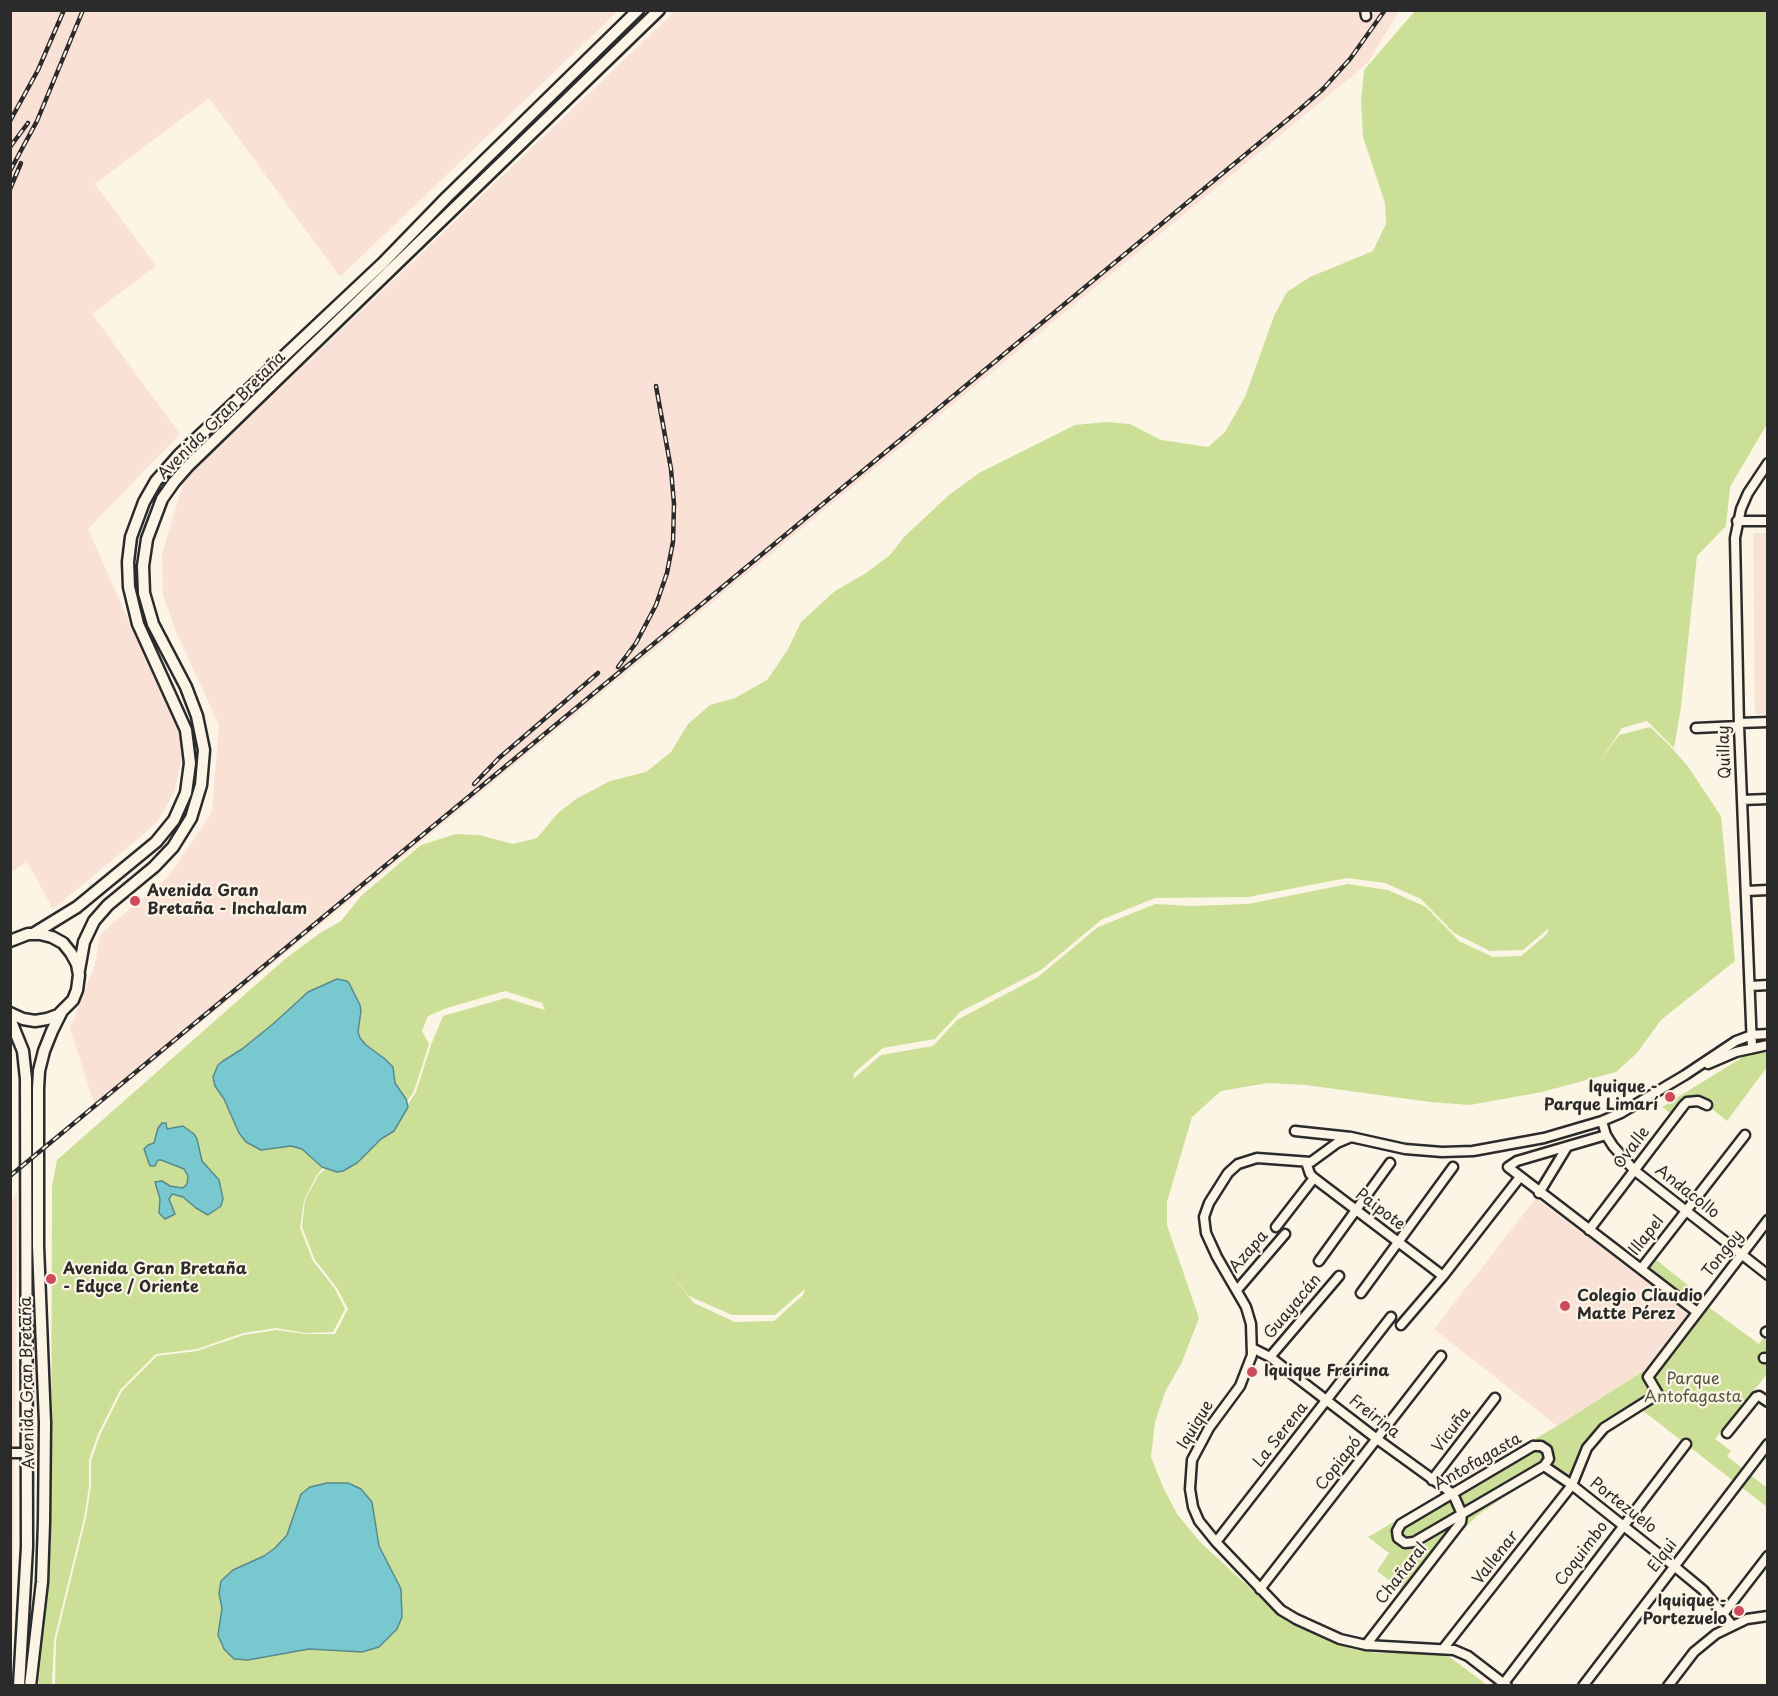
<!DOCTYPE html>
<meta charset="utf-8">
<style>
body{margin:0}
#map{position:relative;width:1778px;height:1696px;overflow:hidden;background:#fcf5e5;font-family:"Playpen Sans",sans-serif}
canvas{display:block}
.frame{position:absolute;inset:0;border:12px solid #2b2b2b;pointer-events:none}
</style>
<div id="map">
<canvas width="1778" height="1696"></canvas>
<div class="frame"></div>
</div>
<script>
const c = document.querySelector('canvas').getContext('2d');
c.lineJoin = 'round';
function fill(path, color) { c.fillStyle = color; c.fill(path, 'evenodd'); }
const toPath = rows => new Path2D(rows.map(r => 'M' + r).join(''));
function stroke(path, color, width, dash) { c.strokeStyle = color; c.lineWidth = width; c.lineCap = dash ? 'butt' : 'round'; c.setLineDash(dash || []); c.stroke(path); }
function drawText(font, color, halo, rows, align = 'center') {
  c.font = font + ' "Playpen Sans",sans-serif'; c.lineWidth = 4.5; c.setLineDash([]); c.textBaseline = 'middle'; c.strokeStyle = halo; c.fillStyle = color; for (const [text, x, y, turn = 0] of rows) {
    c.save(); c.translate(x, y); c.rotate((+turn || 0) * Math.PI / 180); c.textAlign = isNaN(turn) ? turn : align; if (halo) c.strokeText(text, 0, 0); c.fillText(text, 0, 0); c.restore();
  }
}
const built = toPath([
 [11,11,618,11,340,277,209,98,95,184,156,266,92,314,180,434,88,529,139,644,146,651,179,723,182,758,174,793,158,820,144,834,53,909,27,862,11,872],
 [675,11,1399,11,1368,63,96,1109,70,1029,95,964,100,934,168,877,212,812,219,725,177,634,163,595,162,554,184,480],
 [1753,533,1767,533,1767,714,1755,714],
 [17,1194,13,1607,11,1686,10,1202],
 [1536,1198,1690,1315,1650,1367,1557,1426,1434,1329]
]);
const green = toPath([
 [1415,11,1767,11,1767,424,1730,487,1726,526,1697,556,1681,707,1674,748,1647,721,1622,728,1600,761,1619,735,1650,727,1668,744,1687,765,1721,816,1735,961,1661,1020,1637,1053,1616,1072,1542,1092,1470,1105,1430,1102,1306,1085,1268,1083,1221,1091,1192,1117,1167,1202,1167,1225,1199,1318,1182,1362,1165,1392,1155,1422,1151,1457,1163,1487,1177,1514,1201,1543,1286,1621,1352,1649,1376,1653,1437,1653,1451,1658,1487,1685,55,1685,56,1640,86,1518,91,1486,91,1461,100,1435,122,1391,157,1356,197,1351,244,1335,276,1330,306,1334,335,1334,348,1309,337,1288,315,1260,302,1227,305,1200,318,1176,335,1158,395,1124,416,1092,431,1045,443,1016,506,998,545,1010,542,1003,505,991,447,1008,428,1016,422,1031,429,1044,414,1091,394,1122,333,1157,317,1175,304,1200,300,1228,313,1261,335,1289,345,1309,333,1332,306,1333,276,1328,243,1333,197,1349,156,1354,120,1390,98,1434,89,1460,89,1486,84,1518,54,1640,52,1685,38,1686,45,1622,51,1538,52,1187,57,1160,285,959,320,933,341,921,361,896,421,845,456,834,479,835,513,844,537,838,558,813,576,799,610,781,646,772,671,752,688,724,710,705,735,698,767,680,787,651,801,622,835,591,866,573,890,555,904,537,949,495,979,473,1075,425,1107,422,1130,424,1161,440,1208,447,1225,432,1245,397,1274,316,1287,292,1310,277,1373,251,1386,224,1385,203,1363,137,1361,102,1364,70],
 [1347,878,1385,883,1421,899,1454,933,1490,951,1523,950,1549,928,1547,934,1521,956,1493,957,1459,941,1426,907,1388,890,1348,884,1248,904,1191,906,1155,904,1098,927,1038,977,957,1020,933,1046,881,1055,853,1079,854,1073,883,1048,935,1039,960,1012,1041,970,1101,920,1155,898,1248,897],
 [659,1260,689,1296,732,1315,775,1315,805,1289,803,1295,774,1321,735,1322,694,1303],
 [1767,1050,1767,1067,1727,1121,1707,1105,1690,1101,1679,1119,1662,1107,1743,1057,1753,1052],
 [1655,1259,1703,1297,1690,1315,1641,1277],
 [1703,1303,1759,1344,1766,1334,1767,1334,1767,1374,1715,1439,1731,1451,1727,1456,1767,1488,1767,1507,1638,1407,1604,1428,1570,1475,1552,1465,1479,1514,1449,1543,1409,1595,1377,1571,1389,1553,1368,1537,1557,1426,1650,1367]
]);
const water = toPath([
 [337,979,347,981,349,983,360,1005,361,1011,358,1032,360,1038,366,1045,385,1059,393,1067,395,1083,406,1099,408,1107,394,1131,381,1139,357,1163,343,1171,337,1172,322,1167,302,1149,291,1146,261,1150,246,1142,239,1133,224,1099,215,1086,213,1077,218,1065,223,1061,242,1049,273,1024,308,992,337,979],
 [162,1123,166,1123,167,1129,183,1126,194,1134,197,1139,202,1161,219,1180,223,1199,221,1206,208,1215,196,1208,183,1197,172,1194,169,1199,175,1214,165,1219,159,1213,160,1199,155,1182,162,1181,170,1186,183,1188,187,1184,188,1176,184,1169,161,1160,158,1160,155,1166,150,1166,144,1149,148,1145,154,1143,158,1128,162,1123],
 [327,1483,348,1483,361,1489,372,1502,379,1546,401,1589,402,1617,397,1629,379,1647,362,1652,309,1649,248,1660,234,1659,224,1649,218,1635,222,1608,219,1593,221,1581,233,1570,264,1556,275,1548,287,1535,301,1494,310,1487,327,1483]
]);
const minor = toPath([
 [1365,10,1366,16],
 [1737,521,1768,521],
 [1739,723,1768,722],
 [1696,728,1739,726],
 [1742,800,1768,799],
 [1746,891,1768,890],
 [1750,986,1768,985],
 [1752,1047,1739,726,1735,538,1741,509,1748,493,1768,463],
 [1708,1064,1736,1052,1768,1045],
 [1602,1121,1606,1135,1613,1146,1634,1170,1768,1275],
 [1295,1131,1351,1137,1405,1149,1442,1152,1473,1151,1544,1138,1602,1121,1621,1113,1685,1075,1736,1041,1752,1035,1768,1034],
 [1606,1135,1517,1161,1508,1167,1697,1312],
 [1351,1137,1337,1143,1311,1162,1257,1158,1238,1164,1228,1173,1209,1203,1204,1217,1206,1233,1217,1257,1246,1307,1251,1324,1252,1355,1240,1386,1209,1428,1192,1460,1190,1489,1193,1507,1199,1521,1216,1542,1281,1610,1296,1619,1340,1639,1366,1645,1454,1650,1468,1656,1507,1686],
 [1306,1162,1310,1174,1314,1178,1443,1276],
 [1539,1193,1567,1147],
 [1276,1227,1314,1178],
 [1589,1230,1684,1105,1687,1102,1698,1101,1707,1105],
 [1319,1261,1390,1163],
 [1641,1269,1745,1135],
 [1237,1290,1285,1234],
 [1361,1293,1453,1167],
 [1401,1325,1443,1276,1520,1177],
 [1766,1332,1768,1331],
 [1252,1348,1270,1357,1377,1439,1453,1494,1462,1514,1461,1522,1366,1645],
 [1270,1357,1339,1276],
 [1764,1358,1768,1358],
 [1727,1433,1756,1397,1759,1396,1768,1402],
 [1533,1446,1541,1446,1547,1450,1549,1459,1544,1466,1414,1542,1405,1543,1398,1538,1397,1531,1401,1524,1533,1446],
 [10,1453,26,1453],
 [1544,1466,1572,1485,1674,1566,1703,1590,1732,1625],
 [1432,1480,1495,1398],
 [1216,1542,1391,1317],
 [1260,1589,1441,1356],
 [1724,1613,1768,1556],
 [1443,1649,1572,1485,1587,1448,1604,1428,1658,1394,1648,1377,1768,1220],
 [1504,1683,1686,1444],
 [1583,1686,1768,1444],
 [1668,1686,1694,1652,1716,1634,1747,1619,1768,1616]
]);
const major = toPath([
 [33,934,77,907,156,842,174,820,186,793,190,763,186,730,138,624,129,587,128,562,131,537,144,502,156,481,179,455,383,263,447,197,638,10],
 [10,941,28,934,40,934,52,937,63,943,71,953,77,964,79,975,77,990,73,1000,58,1015,47,1019,35,1021,23,1019,10,1013],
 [79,970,84,942,94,921,108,905,154,867,173,847,191,818,201,785,204,750,197,716,186,687,153,624,144,593,143,566,147,539,162,499,174,482,188,466,659,10],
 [10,1019,23,1051,26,1079,27,1547,19,1686],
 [30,1686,42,1582,44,1522,45,1423,38,1246,38,1089,39,1071,44,1051,52,1031,62,1011]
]);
const rail = toPath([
 [10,121,38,70,64,10],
 [10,147,28,123],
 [10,171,37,121,83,10],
 [10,189,21,163],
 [618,667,636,643,656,605,667,573,673,542,674,504,671,469,656,386],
 [474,784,499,758,598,673],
 [10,1176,1298,111,1323,89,1350,59,1385,10]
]);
const markers = [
 [135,901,6,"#d1495b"],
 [1670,1097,6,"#d1495b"],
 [51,1279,6,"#d1495b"],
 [1565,1306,6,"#d1495b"],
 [1252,1372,6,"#d1495b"],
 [1739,1611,6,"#d1495b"]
];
const streetNames = [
 ["Avenida Gran Bretaña",222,416,-45],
 ["Quillay",1725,752,-92],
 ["Ovalle",1632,1148,-53],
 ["Andacollo",1687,1192,38],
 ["Paipote",1380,1210,37],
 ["Illapel",1647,1236,-52],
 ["Azapa",1249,1252,-49],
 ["Tongoy",1723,1254,-52],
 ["Guayacán",1293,1307,-50],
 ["Avenida Gran Bretaña",28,1383,-91],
 ["Freirina",1374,1417,38],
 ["Iquique",1196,1425,-59],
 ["Vicuña",1452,1430,-53],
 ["La Serena",1281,1435,-52],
 ["Antofagasta",1478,1462,-30],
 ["Copiapó",1339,1464,-52],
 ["Portezuelo",1623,1506,38],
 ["Coquimbo",1582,1554,-53],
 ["Elqui",1663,1556,-53],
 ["Vallenar",1496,1558,-52],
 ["Chañaral",1402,1574,-52]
];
const poiNames = [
 ["Avenida Gran",147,892],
 ["Bretaña - Inchalam",147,910],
 ["Iquique -",1658,1088,"right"],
 ["Parque Limarí",1658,1106,"right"],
 ["Avenida Gran Bretaña",63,1270],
 ["- Edyce / Oriente",63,1288],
 ["Colegio Claudio",1577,1297],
 ["Matte Pérez",1577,1315],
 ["Iquique Freirina",1264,1372],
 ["Iquique -",1727,1602,"right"],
 ["Portezuelo",1727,1620,"right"]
];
const parkNames = [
 ["Parque",1693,1380],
 ["Antofagasta",1693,1398]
];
fill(built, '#f9e2d5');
fill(green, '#cbe096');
fill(water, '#77c8cf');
stroke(water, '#59898d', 1.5);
stroke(minor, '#2b2b2b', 13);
stroke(major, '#2b2b2b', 15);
stroke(minor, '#fcf5e5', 8);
stroke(major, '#fcf5e5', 10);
stroke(rail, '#2b2b2b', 4.5);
stroke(rail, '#fcf5e5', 2, [7]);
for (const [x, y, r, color] of markers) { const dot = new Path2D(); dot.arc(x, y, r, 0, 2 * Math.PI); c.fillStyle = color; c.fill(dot); stroke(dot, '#fcf5e5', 2); }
drawText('16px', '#2b2b2b', '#fcf5e5', streetNames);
drawText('bold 16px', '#2b2b2b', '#fcf5e5', poiNames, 'left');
drawText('16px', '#535846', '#fcf5e5', parkNames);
</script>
